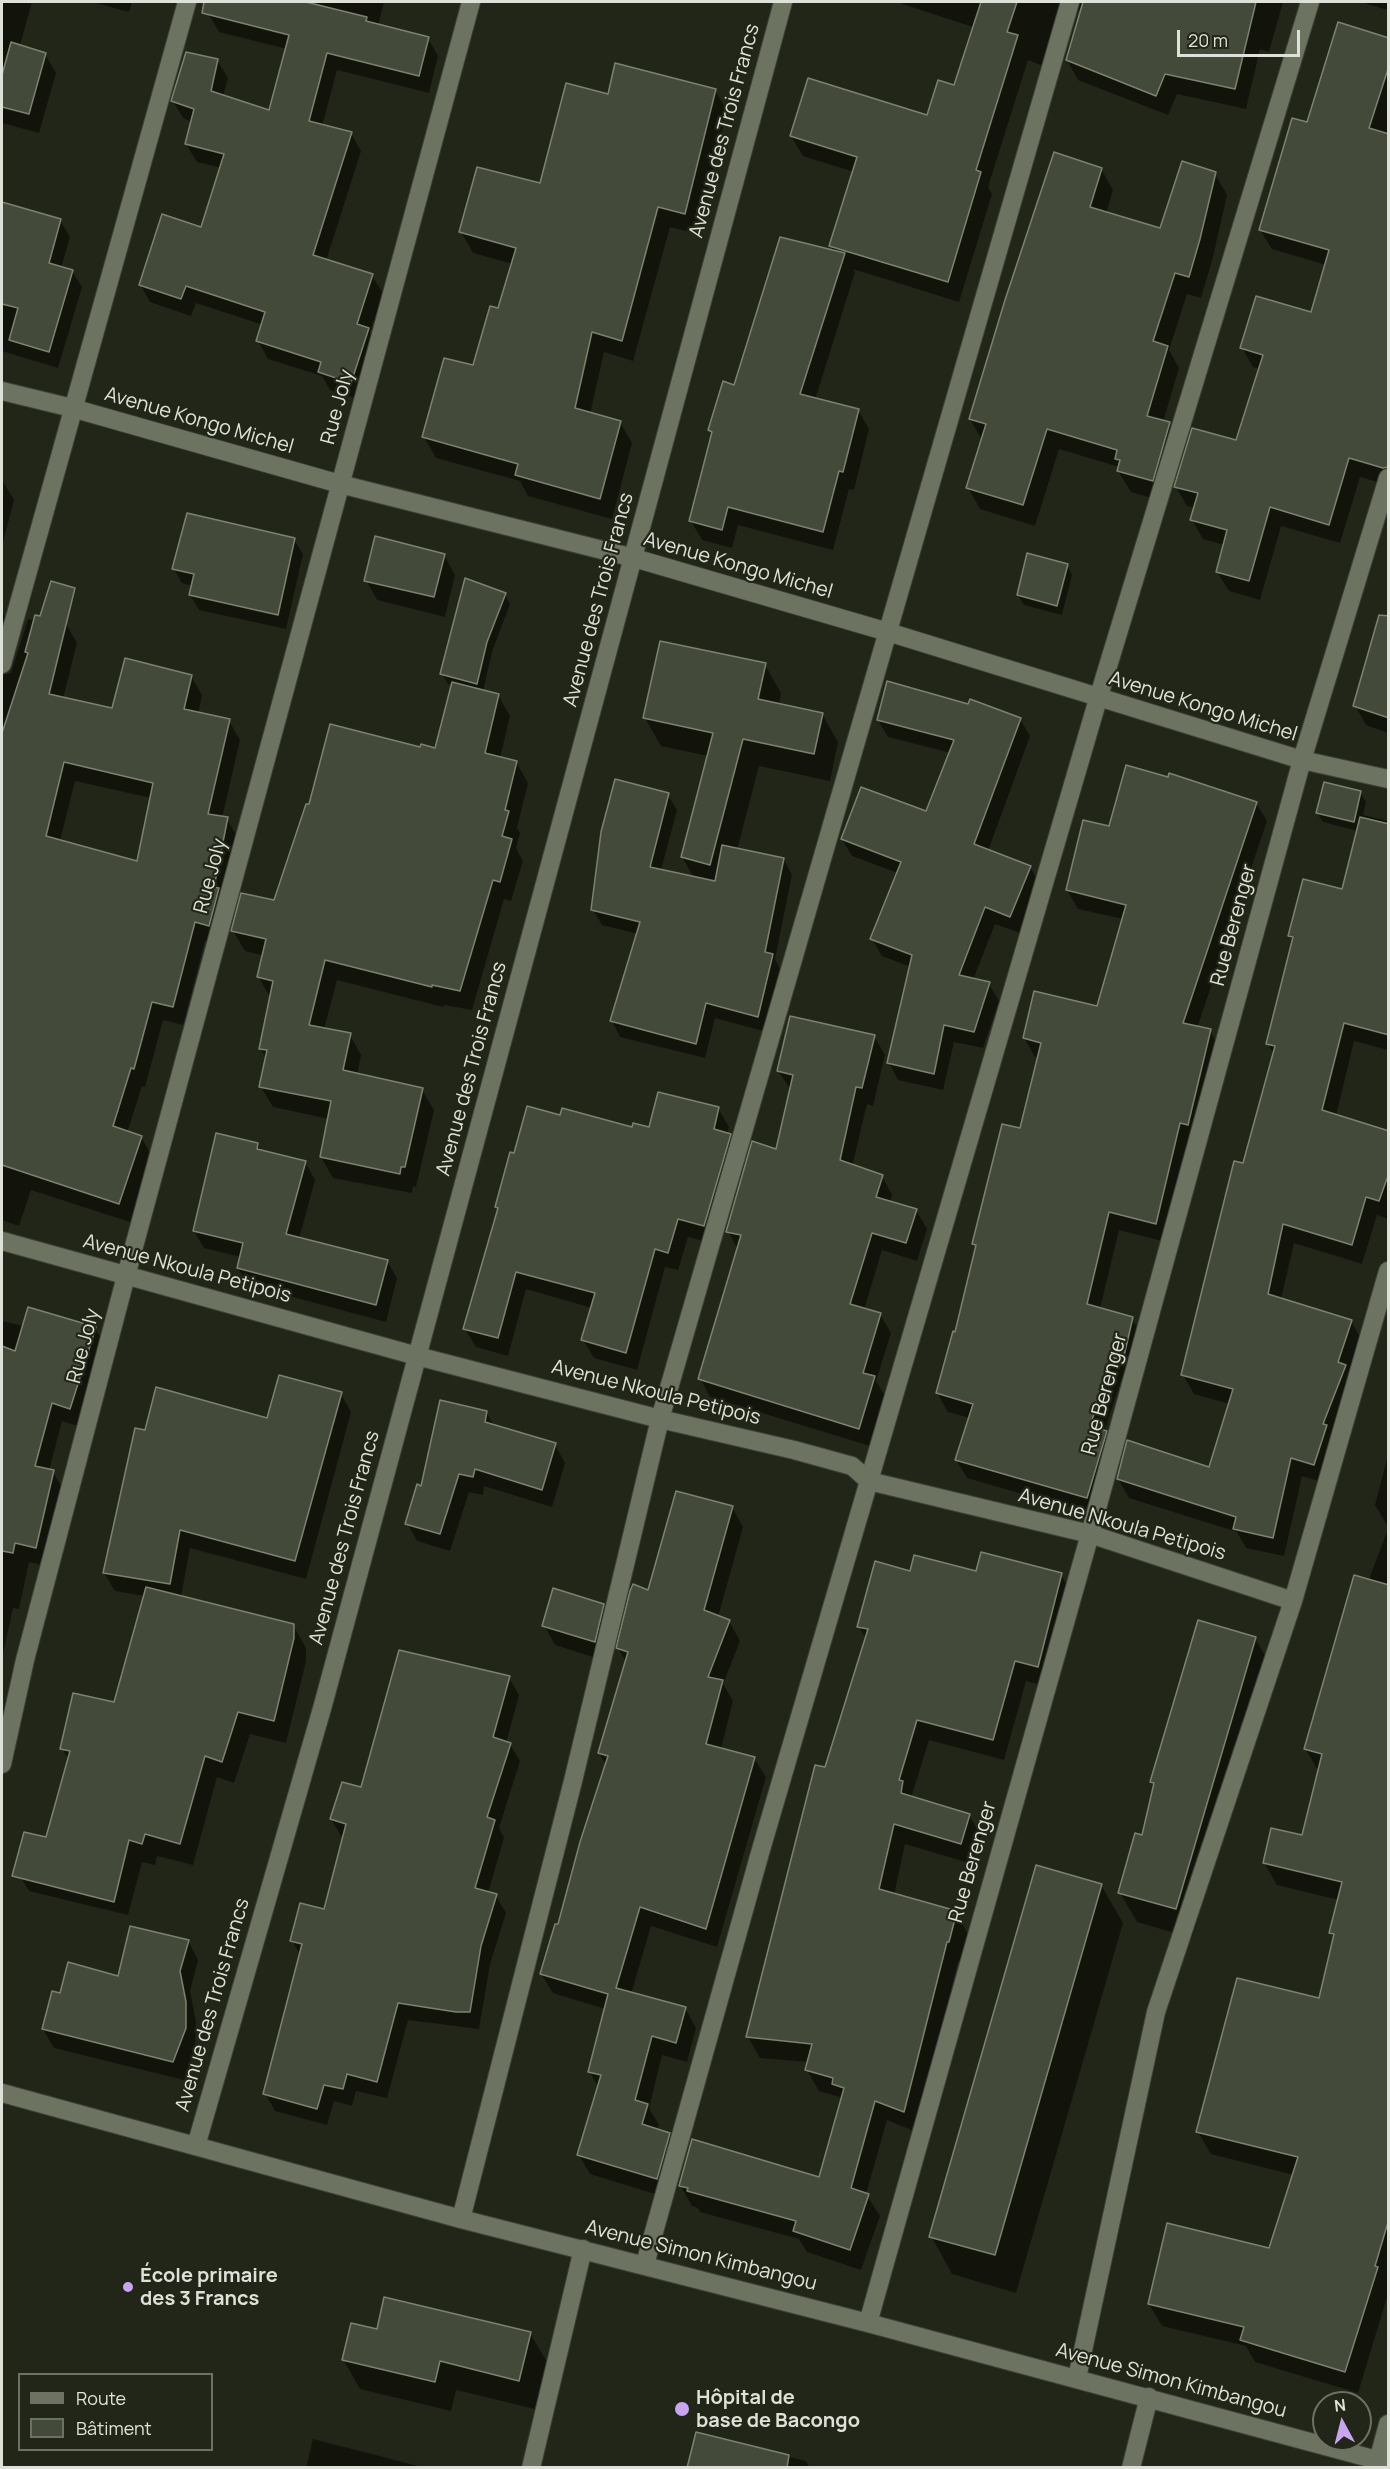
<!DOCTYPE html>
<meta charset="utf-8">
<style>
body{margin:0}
#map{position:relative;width:1390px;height:2469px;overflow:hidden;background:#222618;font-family:Manrope,sans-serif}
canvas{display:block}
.frame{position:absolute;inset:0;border:3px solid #dde1d7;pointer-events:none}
.legend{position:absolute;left:18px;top:2373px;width:195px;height:78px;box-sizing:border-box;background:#222618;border:2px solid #6d7164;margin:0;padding:8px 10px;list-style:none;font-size:18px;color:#dde1d7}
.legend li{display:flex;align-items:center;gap:12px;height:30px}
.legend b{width:30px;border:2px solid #6d7164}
.north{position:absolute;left:1312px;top:2391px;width:60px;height:60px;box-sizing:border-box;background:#222618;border:2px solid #6d7164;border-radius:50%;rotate:353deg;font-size:16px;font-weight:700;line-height:24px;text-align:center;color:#dde1d7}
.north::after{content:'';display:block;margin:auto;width:21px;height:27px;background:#c8a6ef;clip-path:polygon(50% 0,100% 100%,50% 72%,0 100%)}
.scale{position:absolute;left:1177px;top:30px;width:123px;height:27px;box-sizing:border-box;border:3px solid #dde1d7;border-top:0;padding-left:8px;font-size:18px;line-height:21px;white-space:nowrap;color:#dde1d7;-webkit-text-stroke:4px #222618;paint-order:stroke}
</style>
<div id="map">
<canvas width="1390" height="2469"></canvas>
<div class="frame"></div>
<ul class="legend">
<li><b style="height:8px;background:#6d7361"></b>Route</li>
<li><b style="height:16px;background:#444a3a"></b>Bâtiment</li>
</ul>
<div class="north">N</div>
<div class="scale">20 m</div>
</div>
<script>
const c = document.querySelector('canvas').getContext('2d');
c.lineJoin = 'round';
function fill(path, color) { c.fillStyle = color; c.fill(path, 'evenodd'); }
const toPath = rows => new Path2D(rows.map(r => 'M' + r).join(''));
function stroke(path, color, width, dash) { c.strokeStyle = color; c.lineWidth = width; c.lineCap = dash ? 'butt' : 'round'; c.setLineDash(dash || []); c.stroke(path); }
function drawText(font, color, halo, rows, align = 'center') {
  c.font = font + ' Manrope,sans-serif'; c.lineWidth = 4.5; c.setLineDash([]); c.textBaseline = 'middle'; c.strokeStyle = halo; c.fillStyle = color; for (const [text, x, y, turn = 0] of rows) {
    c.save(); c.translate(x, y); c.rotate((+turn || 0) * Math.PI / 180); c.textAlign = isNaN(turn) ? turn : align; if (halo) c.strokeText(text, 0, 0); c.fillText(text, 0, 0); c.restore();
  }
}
const shadow = toPath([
 [2,2,32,2,20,45,45,54,56,73,39,133,2,123],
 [92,2,132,2,129,12],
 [213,2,384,2,378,26,428,38,438,56,429,93,337,70,322,126,351,133,361,151,326,261,372,276,383,293,370,333,378,348,361,400,330,390,322,376,268,359,258,341,263,325,196,303,191,316,150,302,140,284,201,229,221,168,197,162,186,144,192,122,183,118,173,101,217,60,228,78,223,96,270,111,287,49,219,32,209,15],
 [900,2,1283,2,1269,52,1260,49,1246,109,1177,94,1168,115,1078,80,1067,60,1081,8,1070,19,1055,71,1028,60,988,187,992,194,959,302,853,269,855,272,815,400,858,410,869,429,854,490,849,489,833,550,738,525,732,548,702,540,691,521,713,436,709,430,735,387,834,252,831,246,854,172,803,156,791,136,928,117,955,87,973,27,902,4],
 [1360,2,1388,2,1388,10],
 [1388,40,1388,485,1360,477,1340,543,1281,526,1260,600,1229,591,1217,572,1225,545,1203,539,1192,520,1195,508,1187,506,1176,487,1237,442,1260,369,1253,367,1242,348,1312,314,1326,265,1272,249,1260,230,1308,124],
 [715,90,727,111,697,234,670,227,633,361,604,352,590,414,620,422,632,443,612,519,528,496,520,481,436,458,424,437,474,367,499,310,513,264,473,253,461,232,541,184,609,96],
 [1101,169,1113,190,1106,214,1161,230,1215,174,1227,195,1212,261,1201,298,1187,294,1169,350,1179,368,1163,422,1169,423,1182,445,1165,502,1131,492,1118,471,1119,467,1059,449,1035,526,980,509,968,488,982,440,970,419],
 [2,203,60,220,70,237,61,268,72,271,82,287,58,368,2,351],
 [2,480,14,500,2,546],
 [294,540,303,554,286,629,199,610,190,595,193,586,182,583,174,569],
 [444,555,455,575,445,617,377,600,366,580],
 [1067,565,1072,575,1062,615,1024,605,1018,595],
 [505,595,510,604,492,652,483,691,498,695,510,716,500,758,516,762,528,783,517,828,520,833,516,848,523,861,511,901,504,899,472,1010,444,1005,443,1007,337,980,324,1029,350,1035,361,1055,357,1075,422,1090,434,1110,416,1187,413,1186,412,1193,333,1178,321,1157,329,1119,273,1107,261,1087,267,1060,260,1048,270,997,258,976,264,956,245,951,233,931,275,902,421,749,436,750,452,685,448,684,442,674],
 [2,612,15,632,3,675,11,673,28,619,66,624,77,643,63,699,113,710,191,676,202,695,198,714,229,721,240,740,222,818,227,819,238,838,220,944,205,941,183,1025,163,1020,145,1087,142,1086,127,1133,141,1137,152,1156,130,1222,31,1190,19,1226,2,1220,2,742,3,735,2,735],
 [75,781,151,798,139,863,60,841],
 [1388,640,1388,733,1366,725,1355,705],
 [765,665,781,693,779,705,822,714,838,742,830,781,759,766,737,850,784,860,792,875,775,959,781,971,767,1032,715,1018,705,1058,620,1037,612,1021,638,934,602,925,593,910,668,795,677,810,661,870,694,878,682,857,708,756,661,746,645,718],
 [1020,719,1030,736,988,851,1030,867,1040,884,1020,933,995,924,973,980,989,984,999,1001,983,1048,954,1042,943,1090,898,1080,889,1063,911,967,882,956,872,939,898,873,852,856,842,839,927,813,951,753,888,737,878,720],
 [1360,792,1366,802,1363,815,1388,821,1388,1050,1354,1041,1336,1116,1388,1132,1388,1219,1377,1215,1362,1264,1294,1243,1281,1299,1351,1321,1362,1340,1325,1483,1302,1476,1284,1556,1246,1548,1237,1532,1129,1498,1118,1479,1210,1469,1230,1404,1194,1394,1183,1375,1274,1055,1268,1044,1293,942,1290,936,1343,891,1358,831,1323,822,1317,813],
 [1256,803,1267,821,1197,1028,1210,1031,1220,1049,1166,1242,1119,1230,1100,1309,1132,1319,1143,1337,1133,1378,1123,1375,1104,1432,1116,1451,1097,1516,967,1478,956,1460,970,1418,948,1412,937,1393,956,1334,977,1249,974,1244,1021,1130,1039,1058,1035,1057,1024,1038,1098,1007,1123,919,1078,909,1067,890,1110,828],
 [874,1036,885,1055,873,1106,867,1104,852,1167,882,1176,892,1195,890,1203,916,1210,927,1229,917,1261,882,1250,864,1310,880,1314,891,1333,876,1381,885,1396,870,1446,710,1397,700,1378,738,1250,728,1231,778,1150,791,1090,778,1071],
 [718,1108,729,1127,727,1135,730,1135,740,1154,714,1244,688,1237,678,1270,665,1267,637,1370,594,1358,583,1340,592,1308,526,1289,508,1356,476,1347,465,1329,499,1212,496,1207,515,1154,561,1117,633,1129,650,1129],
 [257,1144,262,1152,305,1162,315,1180,299,1239,387,1261,397,1278,386,1322,248,1285,238,1268,241,1257,204,1248,194,1231],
 [2,1321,24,1326,95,1328,106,1347,81,1427,62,1421,49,1471,53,1472,64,1491,46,1566,29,1562,19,1609,13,1608,2,1658],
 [341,1394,351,1412,306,1579,190,1548,181,1597,293,1625,306,1648,306,1661,286,1743,250,1734,234,1783,217,1777,193,1865,157,1856,155,1865,142,1862,128,1915,29,1891,16,1869,47,1838,69,1760,62,1748,116,1704,145,1596,115,1591,104,1573,146,1431,268,1420],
 [486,1412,495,1427,555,1445,565,1463,552,1507,484,1486,483,1495,469,1492,450,1551,417,1541,407,1523,422,1487],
 [1388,1455,1388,1527,1375,1505],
 [732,1507,743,1527,718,1617,729,1621,740,1641,723,1684,733,1701,721,1749,754,1758,766,1777,717,1947,651,1926,631,1994,685,2008,696,2028,687,2062,662,2055,649,2108,659,2125,657,2130,669,2134,680,2154,668,2198,590,2174,579,2155,599,2088,589,2071,605,2009,553,1993,541,1974,559,1926,606,1765,599,1753,626,1662,618,1648,649,1592],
 [1388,1529,1388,2294,1358,2393,1255,2362,1246,2346,1162,2326,1149,2304,1270,2250,1294,2175,1211,2154,1198,2132,1320,1999,1334,1939,1331,1932,1339,1900,1277,1885,1264,1863,1303,1837,1319,1772,1305,1748],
 [911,1573,1061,1575,1073,1595,1049,1687,1026,1681,1004,1760,929,1740,911,1798,969,1815,981,1836,972,1864,905,1844,894,1895,956,1913,968,1934,960,1962,958,1962,916,2132,887,2120,866,2194,880,2216,861,2270,807,2252,799,2239,700,2212,698,2208,692,2206,680,2185,820,2179,842,2100,840,2097,819,2091,807,2070,809,2062,760,2058,748,2037,866,1639,859,1627],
 [603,1605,615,1625,606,1661,555,1645,544,1625],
 [1255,1638,1272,1668,1192,1938,1137,1922,1120,1893,1143,1837,1155,1787,1152,1782],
 [509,1678,519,1695,506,1743,510,1744,520,1761,499,1828,504,1838,488,1893,496,1896,506,1913,490,1964,479,2029,408,2020,387,2098,356,2091,352,2106,334,2101,327,2125,275,2111,265,2093,301,1956,292,1941,325,1910,344,1837,341,1836,331,1819,362,1789],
 [1101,1885,1123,1923,1016,2293,952,2274,931,2236],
 [188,1941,198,1960,190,1991,196,2022,195,2047,184,2080,54,2048,43,2029,119,1978],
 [378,2331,530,2333,547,2362,535,2409,456,2390,451,2411,360,2389,343,2359],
 [697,2434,806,2461,810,2468,688,2468],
 [313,2439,426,2468,306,2468]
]);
const building = toPath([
 [204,2,306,2,367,17,366,21,429,37,419,76,327,53,309,121,352,132,313,255,373,274,357,324,369,328,351,383,318,372,321,362,256,341,265,312,186,286,181,299,139,285,162,214,201,227,224,154,185,144,194,109,171,101,186,52,218,59,211,91,269,110,289,35,202,13,204,2],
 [981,2,1017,2,1007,32,1018,35,976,170,981,172,948,282,829,246,857,157,790,136,808,78,927,115,938,80,954,85,981,2],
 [1083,2,1256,2,1235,89,1165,74,1156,96,1066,60,1083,2],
 [1338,22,1389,38,1389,66,1369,128,1389,134,1389,467,1383,468,1349,458,1329,525,1270,507,1249,581,1216,572,1227,530,1190,520,1198,493,1174,487,1192,428,1236,440,1263,355,1240,348,1256,296,1311,312,1329,250,1259,230,1292,118,1307,122,1338,22],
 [11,42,46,53,29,114,2,107,2,75,11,42],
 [615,63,716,89,685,214,658,207,622,341,592,332,575,408,621,421,600,499,515,475,518,464,422,437,444,358,473,365,490,306,498,308,516,248,459,232,477,167,540,183,566,83,608,94,615,63],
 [1054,152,1102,168,1090,207,1160,228,1182,161,1216,172,1200,239,1189,277,1175,273,1153,341,1168,346,1147,416,1170,422,1153,481,1117,471,1120,460,1115,459,1117,450,1047,429,1023,505,966,488,986,424,969,419,1005,300,1054,152],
 [2,202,61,219,49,263,73,270,49,352,9,340,18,308,2,304,2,202],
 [780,237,845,253,800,394,859,409,843,472,839,471,823,532,728,507,722,530,689,521,712,432,708,430,723,381,734,385,780,237],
 [187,513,295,538,278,615,189,595,194,574,172,569,187,513],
 [375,536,445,554,434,597,364,581,375,536],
 [1027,553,1068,564,1057,606,1017,595,1027,553],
 [465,578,506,593,487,642,477,684,440,674,465,578],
 [51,581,75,588,49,694,112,708,125,658,192,675,184,709,230,719,208,814,228,817,214,887,219,888,209,926,195,922,173,1007,152,1002,134,1069,131,1068,113,1126,142,1136,119,1204,2,1165,2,733,28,653,25,652,35,615,40,616,51,581],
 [64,762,153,783,137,861,46,836,64,762],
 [1379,615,1389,616,1389,718,1353,706,1379,615],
 [660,641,766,663,758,699,823,713,814,754,743,739,710,865,681,857,713,733,643,718,660,641],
 [887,681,968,704,970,699,1021,718,974,844,1031,866,1010,917,985,907,959,975,990,982,974,1032,944,1025,934,1074,887,1063,912,955,870,939,901,862,841,839,861,787,926,811,954,740,877,720,887,681],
 [452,682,499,694,485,753,517,761,505,810,509,811,502,836,512,839,500,882,493,880,460,991,432,985,432,987,325,960,309,1025,351,1033,343,1070,423,1088,405,1167,401,1167,400,1174,320,1157,331,1101,259,1087,267,1050,259,1049,273,981,257,977,266,939,231,931,241,893,274,900,306,804,309,804,330,724,420,747,421,744,435,748,452,682],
 [1126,765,1168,777,1169,773,1257,802,1183,1023,1211,1029,1188,1125,1180,1123,1156,1224,1109,1212,1087,1304,1133,1317,1123,1360,1113,1358,1090,1426,1107,1431,1087,1498,955,1460,973,1404,936,1393,953,1331,955,1332,976,1245,972,1244,1002,1124,1020,1128,1041,1043,1023,1038,1034,991,1097,1006,1126,905,1066,890,1083,820,1109,826,1126,765],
 [615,779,669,793,650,867,715,881,722,845,784,858,765,952,773,954,758,1017,706,1003,696,1044,610,1021,640,922,591,910,601,832,615,779],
 [1324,782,1361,791,1354,822,1316,813,1324,782],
 [1360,817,1389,824,1389,1035,1344,1023,1322,1110,1389,1131,1389,1173,1379,1201,1366,1197,1352,1245,1283,1224,1268,1294,1352,1320,1338,1362,1346,1365,1323,1424,1327,1425,1314,1465,1291,1458,1273,1538,1233,1529,1236,1517,1117,1479,1127,1440,1209,1467,1233,1389,1181,1375,1234,1161,1243,1163,1275,1046,1266,1044,1293,937,1288,936,1303,879,1342,889,1360,817],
 [790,1016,875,1035,862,1088,856,1087,840,1160,883,1175,876,1197,917,1209,906,1243,872,1233,850,1304,881,1313,863,1373,875,1376,859,1429,698,1379,741,1235,726,1232,752,1141,776,1149,793,1075,777,1071,790,1016],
 [658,1092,719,1107,714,1129,731,1134,704,1226,678,1219,668,1253,655,1249,626,1353,581,1340,595,1293,516,1272,498,1338,463,1329,498,1208,495,1207,510,1152,514,1153,527,1106,560,1115,562,1108,632,1127,633,1123,649,1127,658,1092],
 [216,1133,258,1143,257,1149,306,1161,286,1234,388,1260,376,1305,237,1268,243,1243,193,1231,216,1133],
 [28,1307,96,1327,70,1409,52,1403,35,1466,54,1470,36,1548,15,1543,13,1553,2,1551,2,1346,15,1351,28,1307],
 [279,1375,342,1392,295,1561,180,1530,170,1584,103,1573,135,1428,145,1430,156,1387,267,1418,279,1375],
 [440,1400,487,1411,485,1422,556,1443,542,1490,475,1469,473,1477,459,1474,440,1534,405,1524,417,1484,421,1486,440,1400],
 [676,1491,733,1506,704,1610,730,1620,708,1677,723,1680,706,1744,755,1757,706,1929,640,1907,616,1988,686,2007,676,2043,652,2036,635,2100,648,2104,642,2124,670,2133,657,2179,577,2155,601,2075,588,2072,608,1994,540,1974,555,1924,558,1924,580,1842,608,1756,598,1753,628,1652,616,1648,630,1591,633,1584,648,1590,676,1491],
 [981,1552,1062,1573,1038,1667,1015,1661,993,1740,917,1720,899,1780,903,1781,901,1793,970,1814,961,1844,894,1824,879,1889,957,1911,949,1942,947,1942,904,2112,875,2101,851,2188,869,2194,850,2250,793,2231,796,2221,687,2191,688,2188,679,2186,692,2139,819,2177,844,2088,832,2084,833,2078,805,2070,812,2044,746,2037,815,1765,825,1767,868,1629,857,1627,875,1561,910,1571,914,1555,976,1571,981,1552],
 [1354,1575,1389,1585,1389,2219,1375,2266,1378,2267,1345,2372,1240,2340,1244,2327,1148,2304,1167,2223,1269,2248,1298,2157,1196,2132,1237,1978,1319,1998,1334,1934,1329,1933,1342,1882,1263,1863,1271,1828,1302,1835,1322,1754,1304,1749,1354,1575],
 [146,1587,294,1624,294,1638,274,1721,238,1712,222,1762,205,1756,180,1844,145,1834,142,1844,129,1840,114,1902,12,1876,24,1832,46,1837,70,1751,60,1749,73,1693,114,1702,146,1587],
 [553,1588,604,1604,595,1642,542,1626,553,1588],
 [1198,1620,1256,1637,1176,1909,1118,1893,1135,1833,1142,1835,1154,1783,1150,1782,1198,1620],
 [399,1650,510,1676,493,1737,511,1743,487,1817,495,1820,475,1888,497,1894,481,1946,470,2012,456,2012,398,2003,377,2082,347,2074,343,2089,324,2085,317,2109,263,2094,302,1944,290,1941,300,1903,324,1909,346,1824,330,1819,342,1782,361,1787,399,1650],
 [1036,1865,1102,1884,995,2255,929,2237,1036,1865],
 [130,1926,189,1940,180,1971,186,2002,186,2028,173,2062,42,2029,52,1991,60,1993,68,1962,118,1976,130,1926],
 [384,2297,531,2332,519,2381,440,2361,435,2382,342,2360,351,2323,377,2329,384,2297],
 [696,2432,789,2455,787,2468,687,2468,696,2432]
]);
const minor = toPath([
 [2,391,72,408,340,484,634,558,888,632,1302,760,1388,779],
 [2,664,187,2],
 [2,1241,417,1356,660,1419,794,1450,852,1466,869,1481,1090,1534,1293,1601],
 [2,1764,25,1660,126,1276,471,2],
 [2,2093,461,2219,868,2323,1388,2463],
 [196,2146,323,1705,783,2],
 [461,2219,573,1781,660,1419,1070,2],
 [645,2264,760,1853,1098,699,1310,2],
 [868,2323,1090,1534,1302,760,1388,478],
 [1077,2378,1156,2012,1293,1601,1388,1271],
 [1378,2461,1388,2424],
 [531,2468,583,2249],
 [1131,2468,1149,2397]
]);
const markers = [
 [128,2287,6,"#c8a6ef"],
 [682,2409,8,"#c8a6ef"]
];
const streetNames = [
 ["Avenue des Trois Francs",725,131,-75],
 ["Rue Joly",338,407,-75],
 ["Avenue Kongo Michel",199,421,16],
 ["Avenue Kongo Michel",738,566,16],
 ["Avenue des Trois Francs",599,600,-75],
 ["Avenue Kongo Michel",1203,707,17],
 ["Rue Joly",211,876,-75],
 ["Rue Berenger",1234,925,-75],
 ["Avenue des Trois Francs",472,1069,-75],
 ["Avenue Nkoula Petipois",187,1269,15],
 ["Rue Joly",84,1346,-75],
 ["Avenue Nkoula Petipois",656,1393,14],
 ["Rue Berenger",1105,1394,-75],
 ["Avenue Nkoula Petipois",1122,1525,16],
 ["Avenue des Trois Francs",345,1538,-75],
 ["Rue Berenger",973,1862,-74],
 ["Avenue des Trois Francs",213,2005,-74],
 ["Avenue Simon Kimbangou",701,2256,14],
 ["Avenue Simon Kimbangou",1171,2381,15]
];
const poiNames = [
 ["École primaire",140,2276],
 ["des 3 Francs",140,2299],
 ["Hôpital de",696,2398],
 ["base de Bacongo",696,2421]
];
fill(shadow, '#0007');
fill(building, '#444a3a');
stroke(building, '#7c8270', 1.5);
stroke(minor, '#3d4136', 20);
stroke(minor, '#6d7361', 18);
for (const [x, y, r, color] of markers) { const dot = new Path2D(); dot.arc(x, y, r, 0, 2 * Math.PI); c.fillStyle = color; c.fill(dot); stroke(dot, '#222618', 2); }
drawText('20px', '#dde1d7', '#222618', streetNames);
drawText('bold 20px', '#dde1d7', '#222618', poiNames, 'left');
</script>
